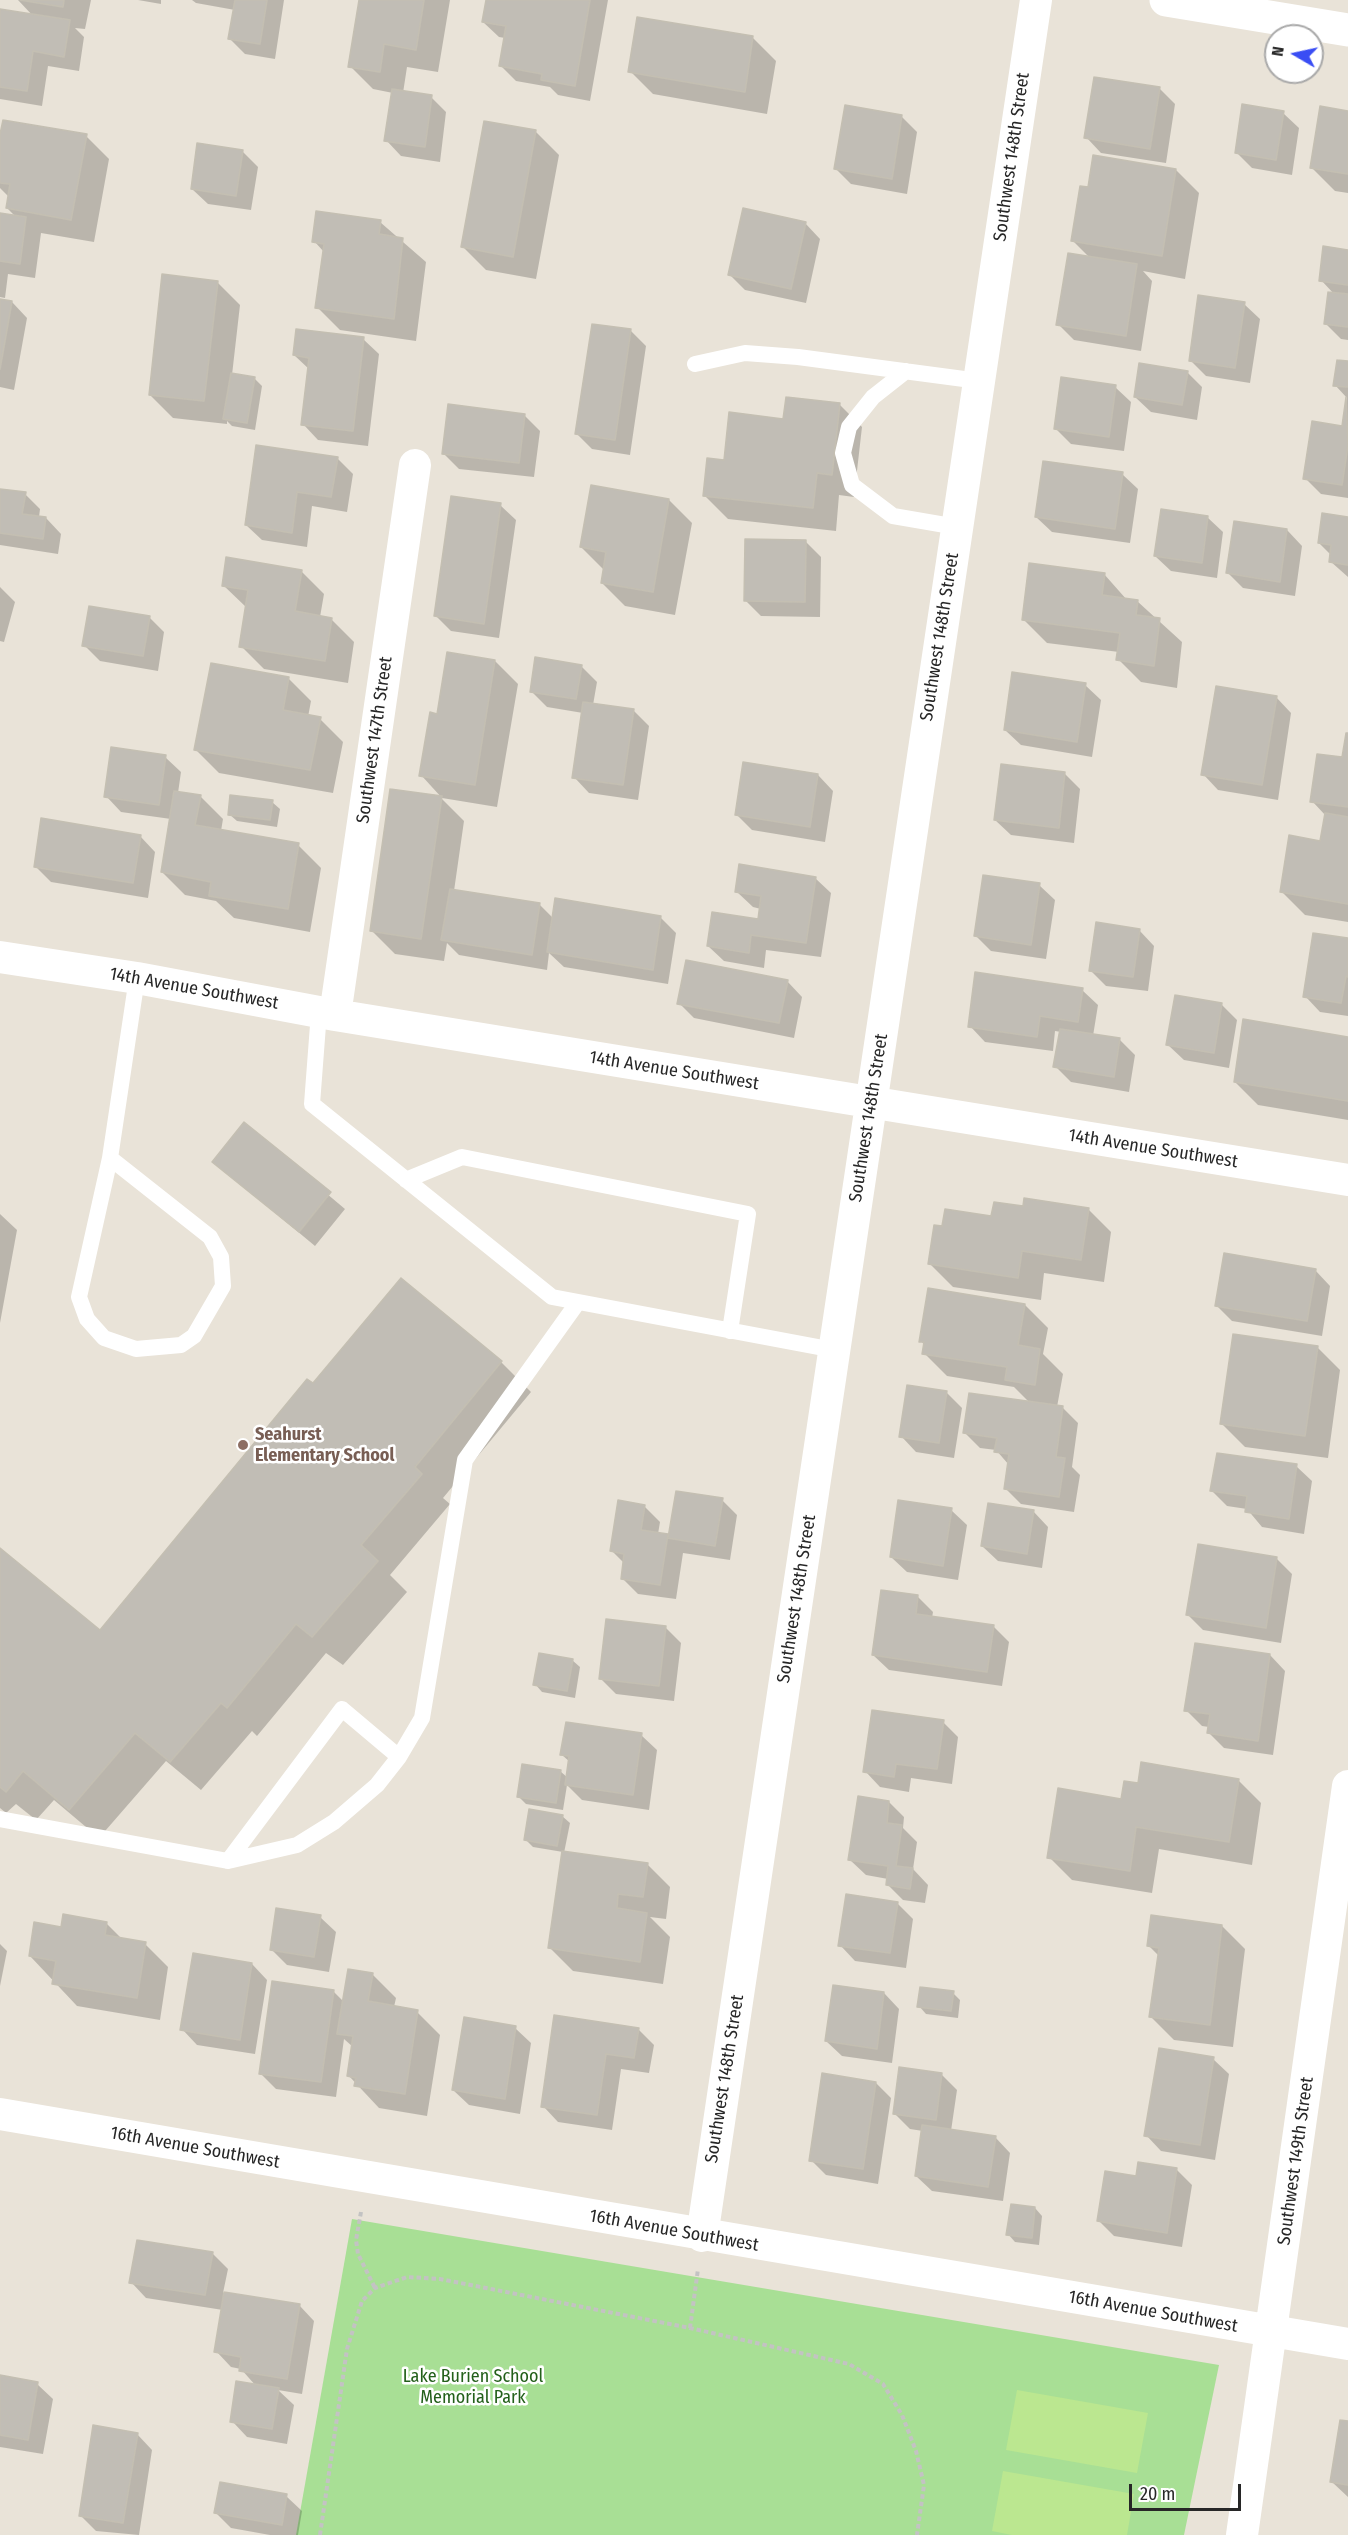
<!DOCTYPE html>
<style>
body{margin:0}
#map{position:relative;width:1348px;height:2535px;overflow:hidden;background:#e9e3d8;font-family:"Fira Sans Condensed",sans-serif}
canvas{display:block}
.north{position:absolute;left:1264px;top:24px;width:60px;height:60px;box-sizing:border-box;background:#fff;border:2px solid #a9a9a9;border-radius:50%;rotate:279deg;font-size:16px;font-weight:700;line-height:24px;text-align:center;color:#272727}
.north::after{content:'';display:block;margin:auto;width:21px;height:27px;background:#3a4df4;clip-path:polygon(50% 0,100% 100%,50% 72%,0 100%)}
.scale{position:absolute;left:1129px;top:2484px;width:112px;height:27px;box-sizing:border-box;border:3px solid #272727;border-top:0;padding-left:8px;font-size:18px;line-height:21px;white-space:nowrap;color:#272727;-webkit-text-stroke:4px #fff;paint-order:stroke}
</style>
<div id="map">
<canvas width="1348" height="2535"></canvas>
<div class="north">N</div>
<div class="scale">20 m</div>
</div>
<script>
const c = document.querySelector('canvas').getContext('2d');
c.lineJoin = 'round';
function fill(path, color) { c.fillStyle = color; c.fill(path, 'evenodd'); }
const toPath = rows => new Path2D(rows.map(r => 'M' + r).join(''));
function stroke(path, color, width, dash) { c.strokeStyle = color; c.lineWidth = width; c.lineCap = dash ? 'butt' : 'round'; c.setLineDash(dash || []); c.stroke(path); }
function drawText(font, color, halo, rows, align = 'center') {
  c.font = font + ' "Fira Sans Condensed",sans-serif'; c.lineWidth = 5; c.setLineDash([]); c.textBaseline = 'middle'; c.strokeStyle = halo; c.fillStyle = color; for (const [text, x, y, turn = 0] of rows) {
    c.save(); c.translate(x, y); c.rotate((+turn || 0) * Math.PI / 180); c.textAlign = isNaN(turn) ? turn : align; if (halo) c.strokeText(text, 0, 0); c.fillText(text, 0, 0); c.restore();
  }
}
const green = toPath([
 [352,2219,1219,2365,1184,2535,296,2535]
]);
const pitch = toPath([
 [1017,2390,1148,2413,1137,2473,1006,2450],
 [1003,2471,1134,2494,1127,2535,1012,2535,992,2531]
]);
const shadow = toPath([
 [18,0,91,0,85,29,75,28,84,37,79,71,48,66,42,106,0,99,0,10,33,16],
 [138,0,161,0,161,4],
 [192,0,284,0,275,59,245,54,230,39,235,10,196,3],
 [361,0,450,0,438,72,407,67,403,93,431,97,446,112,440,162,401,156,386,140,393,93,373,89,350,66],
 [487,0,608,0,590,101,558,95,550,87,516,81,500,65,505,38,499,37,483,22],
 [753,38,776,61,767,114,653,94,630,71],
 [1159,88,1175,104,1166,163,1101,153,1086,137],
 [1348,112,1348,193,1335,191,1312,168],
 [1283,113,1299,128,1292,175,1252,168,1236,152],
 [901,116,917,132,907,194,851,184,836,169],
 [536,132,559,155,536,279,486,270,463,247],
 [86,136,109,159,94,242,41,233,35,278,8,274,5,298,0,297,0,215,17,218,7,208,9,197,0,188,0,142],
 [242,151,258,167,251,210,208,204,192,189],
 [1176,170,1199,193,1185,279,1143,271,1152,281,1141,351,1074,340,1058,324,1090,258,1073,241,1089,189],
 [380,222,426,262,416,341,340,330,317,307,324,252,314,241],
 [805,223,820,239,806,303,745,290,730,275],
 [1348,251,1348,340,1341,339,1325,323,1334,294,1321,280],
 [217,282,240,305,232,375,255,379,262,386,255,430,232,426,227,421,227,424,173,418,150,395],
 [0,300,12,302,27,318,14,390,0,387],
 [1244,304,1260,319,1250,383,1206,376,1190,360],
 [631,331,646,346,630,455,592,449,577,434],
 [363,339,379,354,368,446,318,440,303,424,310,370,294,355],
 [1348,363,1348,498,1321,494,1305,478,1343,428,1347,398,1335,385],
 [1187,372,1202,387,1197,420,1151,412,1135,397],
 [1115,387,1131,402,1124,451,1071,444,1055,428],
 [839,404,862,427,854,497,839,495,836,531,728,519,705,496,725,462,785,420],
 [524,415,540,431,534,477,459,469,443,453],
 [337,458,353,474,347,512,312,506,307,547,262,540,246,525],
 [1122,474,1138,489,1130,543,1052,532,1036,517],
 [0,490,25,494,40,509,39,517,46,518,61,534,58,554,0,545],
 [669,500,692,523,675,615,625,606,602,583,604,570,581,547],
 [500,505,516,520,499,638,451,631,436,616],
 [1207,517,1223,532,1217,578,1171,571,1155,556],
 [1348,518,1348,577,1330,561,1331,555,1319,543],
 [1287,530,1302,546,1295,596,1243,588,1228,573],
 [805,541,821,557,820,617,761,616,746,601],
 [301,571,324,594,320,617,331,619,354,642,348,683,264,669,241,646,247,608,223,585],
 [1104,574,1127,600,1137,601,1182,642,1177,688,1141,682,1118,659,1119,652,1047,643,1024,620],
 [0,587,15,602,4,642,0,641],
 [149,617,164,632,158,671,100,661,84,645],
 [495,661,518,684,497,807,442,798,421,775],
 [581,666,597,682,593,705,633,710,649,726,638,800,589,793,574,777,583,713,547,707,531,691],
 [288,678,311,701,308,717,320,719,343,742,333,793,219,773,196,750],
 [1085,685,1101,700,1092,757,1021,745,1005,730],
 [1276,697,1291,713,1278,800,1218,790,1203,774],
 [1348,735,1348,922,1305,915,1282,892,1322,843,1326,816,1312,801,1343,759],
 [165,757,181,772,178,793,200,796,223,819,221,831,298,845,321,868,310,932,234,918,216,901,185,895,162,872,171,819,121,812,106,796],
 [1064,773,1080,789,1074,843,1011,835,995,820],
 [818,775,833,791,825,842,752,830,737,815],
 [441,798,464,821,454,891,539,904,553,918,660,917,676,933,668,984,564,967,549,953,547,970,459,955,447,943,444,961,395,954,372,931],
 [272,802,280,809,277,827,237,821,229,814],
 [140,836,155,852,148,898,51,882,35,866],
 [815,878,831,893,821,957,766,950,764,968,724,961,708,946,759,921,761,909,753,907,737,892],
 [1039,885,1055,900,1046,959,991,951,976,936],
 [1139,930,1154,946,1148,991,1106,986,1090,970],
 [1348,940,1348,1016,1320,1012,1305,996],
 [787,981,802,997,794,1038,694,1018,679,1003],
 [1082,990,1098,1005,1093,1036,1120,1040,1135,1055,1129,1092,1071,1082,1055,1066,1061,1032,1055,1031,1053,1051,985,1042,970,1026],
 [1222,1005,1237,1020,1229,1068,1184,1060,1168,1045],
 [1348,1038,1348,1120,1258,1105,1235,1082],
 [244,1124,345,1209,315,1246,214,1162],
 [1024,1208,1088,1209,1111,1232,1104,1282,1044,1273,1041,1300,953,1287,930,1264,943,1228,993,1218],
 [0,1214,17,1230,0,1323],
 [1315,1270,1330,1286,1322,1336,1232,1321,1217,1306],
 [401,1280,501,1362,531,1392,443,1498,450,1504,390,1575,407,1592,343,1665,326,1653,257,1736,252,1731,201,1790,166,1761,99,1838,54,1800,36,1820,16,1804,6,1813,0,1808,0,1550,100,1632],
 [1025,1305,1048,1328,1043,1354,1063,1374,1057,1407,1063,1408,1078,1423,1072,1467,1080,1475,1074,1512,1021,1504,1006,1489,1009,1465,996,1450,980,1448,965,1433,1030,1403,1014,1387,947,1376,924,1353,925,1346,921,1341],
 [1317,1347,1340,1370,1328,1458,1245,1447,1222,1424],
 [946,1392,962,1408,954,1458,916,1452,901,1436],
 [1296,1466,1312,1481,1304,1534,1262,1527,1247,1509,1227,1506,1211,1490],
 [722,1500,737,1515,730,1560,683,1553,676,1599,638,1594,623,1579,625,1564,612,1551,644,1506,660,1522,658,1534,670,1535],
 [951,1510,967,1525,958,1580,907,1572,891,1557],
 [1033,1511,1048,1527,1042,1568,998,1561,982,1546],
 [1277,1559,1292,1574,1281,1643,1203,1630,1188,1615],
 [917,1596,933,1612,932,1618,993,1626,1009,1642,1002,1686,889,1670,873,1655],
 [665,1627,681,1643,674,1701,616,1694,600,1678],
 [1270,1655,1285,1671,1273,1755,1224,1748,1208,1732,1209,1727,1202,1726,1186,1710],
 [572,1660,580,1667,575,1698,542,1692,535,1684],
 [943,1722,958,1737,952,1784,911,1778,909,1792,880,1787,865,1771],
 [641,1735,657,1750,649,1810,582,1800,567,1785,563,1810,526,1804,519,1797,560,1771,568,1778,570,1762,562,1755],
 [1238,1780,1261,1803,1252,1865,1159,1849,1152,1893,1072,1880,1049,1857,1139,1785],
 [889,1802,904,1817,903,1828,917,1842,913,1869,928,1885,925,1903,903,1900,888,1885,888,1879,866,1875,850,1860],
 [562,1816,570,1823,564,1853,647,1864,670,1887,666,1919,650,1917,670,1937,663,1984,573,1971,550,1948,563,1852,533,1847,526,1840],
 [897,1903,913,1919,906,1968,855,1961,840,1945],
 [320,1917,336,1932,329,1972,287,1965,272,1950],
 [106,1923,123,1940,145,1944,168,1967,160,2020,77,2006,30,1956,62,1929],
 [1222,1926,1245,1949,1233,2047,1174,2040,1151,2017,1159,1956,1149,1946],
 [0,1944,7,1951,0,1986],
 [252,1964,267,1980,255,2054,197,2045,182,2029],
 [349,1971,373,1975,396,1998,394,2007,417,2012,440,2035,427,2116,379,2108,349,2076,353,2047,344,2039,336,2097,276,2089,260,2073,334,1992,344,2002],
 [884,1993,899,2009,892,2063,842,2056,826,2041],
 [953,1993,960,2000,958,2018,926,2014,919,2006],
 [555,2017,638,2029,654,2045,649,2073,621,2069,612,2130,558,2122,543,2106],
 [515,2028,531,2043,520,2114,469,2105,453,2090],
 [1213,2059,1229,2074,1215,2160,1161,2151,1146,2135],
 [941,2074,957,2090,951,2131,995,2137,1010,2153,1003,2201,932,2191,916,2176,923,2131,910,2129,895,2114],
 [876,2083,891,2098,878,2184,826,2175,811,2160],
 [1139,2164,1177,2170,1192,2185,1182,2247,1114,2236,1098,2220,1137,2178],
 [1035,2208,1042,2216,1039,2245,1015,2242,1008,2234],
 [212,2253,228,2269,223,2293,299,2305,314,2321,302,2394,278,2390,294,2405,287,2444,247,2437,232,2421,256,2386,241,2369,231,2367,216,2351,223,2310,146,2298,131,2282],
 [0,2377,37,2384,53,2399,43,2454,0,2447],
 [1348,2422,1348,2497,1332,2482],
 [137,2434,152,2450,139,2535,96,2531,80,2515],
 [286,2496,302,2511,298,2535,270,2535,231,2528,215,2512]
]);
const building = toPath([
 [20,0,64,0,63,7,20,0],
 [235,0,267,0,260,44,228,39,235,0],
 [359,0,424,0,416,50,384,44,380,72,348,67,359,0],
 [486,0,590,0,575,86,541,80,542,74,499,66,506,26,482,22,486,0],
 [0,9,70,20,64,57,33,51,27,91,0,87,0,9],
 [637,17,753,36,745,92,628,72,637,17],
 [1094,77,1160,87,1150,149,1084,138,1094,77],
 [392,89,432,95,425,147,384,141,392,89],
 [1242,104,1284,111,1276,160,1235,153,1242,104],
 [845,105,902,115,892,179,834,169,845,105],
 [1320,106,1348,111,1348,174,1310,168,1320,106],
 [3,120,87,134,71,220,6,208,10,184,0,183,0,134,3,120],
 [484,121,536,130,513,257,461,247,484,121],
 [197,143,243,150,236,196,191,189,197,143],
 [1093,155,1176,169,1162,256,1071,241,1080,186,1088,187,1093,155],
 [743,208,806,222,791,289,728,275,743,208],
 [316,211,381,220,379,234,403,238,394,319,315,308,324,244,312,242,316,211],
 [0,213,26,217,20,264,0,261,0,213],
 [1323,246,1348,250,1348,285,1319,281,1323,246],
 [1068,253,1137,264,1126,336,1056,325,1068,253],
 [162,274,218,281,204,401,149,395,162,274],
 [1328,292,1348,294,1348,327,1324,324,1328,292],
 [1198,295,1245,302,1235,368,1189,361,1198,295],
 [0,299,12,301,0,369,0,299],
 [592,324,631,329,615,440,575,434,592,324],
 [296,329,364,337,353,431,301,425,309,358,293,355,296,329],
 [1337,360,1348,361,1348,387,1333,386,1337,360],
 [1139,363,1188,371,1182,405,1134,397,1139,363],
 [231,373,255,377,247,423,223,419,231,373],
 [1061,377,1116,385,1109,437,1054,429,1061,377],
 [786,397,840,403,832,475,817,473,813,508,703,496,707,458,724,460,729,412,783,419,786,397],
 [1346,397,1348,445,1342,485,1303,479,1312,421,1342,426,1346,397],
 [448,404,525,414,519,463,442,454,448,404],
 [256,445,338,457,331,497,297,492,292,533,245,525,256,445],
 [1043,461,1123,472,1115,529,1035,517,1043,461],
 [591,485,669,499,653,592,601,583,606,552,580,547,591,485],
 [0,489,26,492,22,514,46,517,43,539,0,533,0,489],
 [451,496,501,503,484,624,434,616,451,496],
 [1161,509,1208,516,1202,563,1154,556,1161,509],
 [1322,513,1348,517,1348,565,1329,562,1331,545,1318,543,1322,513],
 [1234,521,1287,529,1280,582,1226,573,1234,521],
 [745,539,806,540,805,602,744,601,745,539],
 [226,557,302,570,295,611,332,618,325,661,239,647,248,590,222,586,226,557],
 [1029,563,1105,573,1102,595,1138,600,1136,615,1160,618,1154,666,1116,660,1120,633,1022,620,1029,563],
 [89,606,150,616,143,656,82,646,89,606],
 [447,652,495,660,475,785,419,776,430,712,437,714,447,652],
 [535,657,582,665,576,699,530,692,535,657],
 [211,663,289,677,283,710,321,717,310,770,194,750,211,663],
 [1012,672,1086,683,1077,742,1004,730,1012,672],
 [1216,686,1277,696,1262,785,1201,775,1216,686],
 [583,702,634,709,623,785,572,778,583,702],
 [1346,733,1348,733,1348,807,1310,802,1317,754,1342,757,1346,733],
 [111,747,166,755,159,805,104,797,111,747],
 [743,762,818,774,810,827,735,815,743,762],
 [1001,764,1065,772,1059,828,994,820,1001,764],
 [390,789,442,796,421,939,370,931,390,789],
 [174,791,201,795,195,825,299,843,288,909,209,896,211,882,161,872,174,791],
 [230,795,273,800,270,820,228,815,230,795],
 [1325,813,1348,817,1348,904,1280,892,1289,835,1320,841,1325,813],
 [41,818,141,835,133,883,34,867,41,818],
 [739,864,816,877,806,943,751,935,749,953,707,946,712,912,758,919,761,896,735,892,739,864],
 [983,875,1040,883,1031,945,974,936,983,875],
 [450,889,540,903,532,955,441,940,450,889],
 [555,898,661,916,653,970,547,952,555,898],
 [1096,922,1140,929,1133,977,1089,971,1096,922],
 [1313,933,1348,938,1348,977,1346,976,1341,1003,1303,997,1313,933],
 [686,960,788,980,779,1023,677,1004,686,960],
 [975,972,1083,988,1078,1022,1040,1016,1037,1037,968,1027,975,972],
 [1175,995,1222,1003,1214,1053,1166,1045,1175,995],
 [1243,1019,1348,1037,1348,1101,1234,1082,1243,1019],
 [1060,1029,1120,1038,1114,1077,1053,1067,1060,1029],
 [244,1122,331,1192,299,1232,212,1162,244,1122],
 [1024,1198,1089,1208,1081,1260,1022,1251,1018,1278,928,1264,934,1225,942,1226,945,1209,991,1216,994,1202,1023,1206,1024,1198],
 [1224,1253,1316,1269,1307,1321,1215,1306,1224,1253],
 [401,1278,502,1361,415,1467,422,1474,361,1545,378,1561,312,1637,296,1624,227,1708,221,1703,170,1762,135,1733,69,1810,23,1771,6,1792,0,1787,0,1548,100,1630,307,1379,313,1383,401,1278],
 [928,1288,1025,1304,1018,1345,1040,1349,1035,1385,1005,1380,1007,1367,922,1354,924,1342,919,1342,928,1288],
 [1233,1334,1318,1346,1305,1436,1220,1424,1233,1334],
 [907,1385,947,1391,939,1443,899,1437,907,1385],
 [969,1393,1063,1406,1056,1457,1065,1458,1059,1497,1004,1489,1009,1454,994,1452,997,1438,963,1433,969,1393],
 [1217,1453,1297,1464,1289,1519,1245,1512,1247,1496,1210,1491,1217,1453],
 [676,1491,723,1498,715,1546,668,1538,676,1491],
 [618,1500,645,1505,641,1530,668,1534,660,1585,621,1579,624,1554,610,1551,618,1500],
 [898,1500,952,1508,943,1566,890,1557,898,1500],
 [988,1503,1034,1510,1027,1554,981,1546,988,1503],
 [1198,1544,1277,1557,1266,1628,1186,1615,1198,1544],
 [881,1590,918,1595,916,1614,994,1625,987,1672,872,1655,881,1590],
 [606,1619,666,1626,659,1686,599,1679,606,1619],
 [1195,1643,1270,1654,1258,1741,1207,1733,1210,1714,1184,1711,1195,1643],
 [539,1653,573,1659,567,1691,533,1685,539,1653],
 [872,1710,944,1720,937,1769,896,1764,894,1777,863,1772,872,1710],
 [566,1722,642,1733,633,1795,565,1785,569,1756,560,1755,566,1722],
 [1141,1762,1239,1779,1229,1842,1136,1827,1130,1871,1047,1858,1058,1788,1121,1799,1124,1781,1138,1783,1141,1762],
 [522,1764,561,1770,556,1803,517,1797,522,1764],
 [858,1796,889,1801,887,1823,902,1825,896,1866,913,1868,910,1889,886,1885,888,1866,848,1860,858,1796],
 [529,1809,563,1815,557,1846,524,1840,529,1809],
 [562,1851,648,1863,643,1897,618,1894,617,1908,647,1913,640,1962,548,1948,562,1851],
 [846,1894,898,1902,890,1953,838,1946,846,1894],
 [276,1908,321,1915,314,1957,270,1950,276,1908],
 [63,1914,107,1922,105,1935,146,1942,137,1998,52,1984,56,1961,29,1956,34,1922,61,1927,63,1914],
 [1151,1915,1222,1925,1210,2025,1149,2017,1159,1948,1147,1946,1151,1915],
 [193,1953,252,1963,240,2040,180,2030,193,1953],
 [348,1969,373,1973,368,2001,418,2010,405,2094,354,2086,356,2078,347,2076,353,2036,337,2034,348,1969],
 [272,1981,334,1990,321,2082,259,2074,272,1981],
 [833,1985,884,1992,877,2049,825,2041,833,1985],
 [920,1987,954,1991,951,2011,917,2007,920,1987],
 [554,2015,639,2028,634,2058,606,2054,597,2115,541,2107,554,2015],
 [464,2017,516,2026,505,2099,452,2090,464,2017],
 [1159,2048,1214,2057,1200,2145,1144,2136,1159,2048],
 [899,2067,942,2073,936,2120,893,2114,899,2067],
 [822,2073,876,2082,863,2169,809,2161,822,2073],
 [922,2125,996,2136,988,2187,915,2176,922,2125],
 [1138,2162,1177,2168,1167,2233,1097,2221,1105,2171,1136,2176,1138,2162],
 [1011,2204,1035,2207,1032,2238,1006,2235,1011,2204],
 [137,2240,213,2252,205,2295,129,2283,137,2240],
 [224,2292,300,2304,287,2379,239,2371,241,2357,214,2352,224,2292],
 [0,2375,38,2382,28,2440,0,2435,0,2375],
 [236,2381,279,2388,272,2429,230,2422,236,2381],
 [1340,2420,1348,2421,1348,2485,1330,2482,1340,2420],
 [93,2425,138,2433,123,2523,79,2516,93,2425],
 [220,2482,287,2494,282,2525,214,2513,220,2482]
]);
const path = toPath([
 [361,2212,356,2240,358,2254,375,2288],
 [690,2328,698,2269],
 [320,2535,347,2349,362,2301,375,2288,407,2277,440,2279,690,2328,849,2364,883,2384,902,2415,916,2451,924,2485,917,2535]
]);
const service = toPath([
 [695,364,745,353,798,357,979,381],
 [906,371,873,397,849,427,843,453,852,485,893,516,957,527],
 [319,1012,312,1104,552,1297,834,1350],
 [110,1158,210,1237,221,1257,223,1286,194,1336,181,1345,136,1349,104,1338,87,1319,79,1297,110,1158,137,978],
 [406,1180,462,1157,748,1214,730,1331],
 [0,1819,228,1861,297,1845,334,1822,377,1785,399,1757,422,1718,465,1460,578,1302],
 [228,1861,342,1709,399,1757]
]);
const minor = toPath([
 [0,957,137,978,335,1015,1348,1180],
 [335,1015,415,465],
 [0,2114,1348,2344],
 [702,2236,1036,0],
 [1242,2535,1348,1786]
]);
const tertiary = toPath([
 [1166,0,1348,30]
]);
const markers = [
 [243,1445,6,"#8d6e63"]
];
const streetNames = [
 ["Southwest 148th Street",1012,157,-82],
 ["Southwest 148th Street",940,637,-81],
 ["Southwest 147th Street",375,740,-82],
 ["14th Avenue Southwest",194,989,10],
 ["14th Avenue Southwest",674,1071,9],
 ["Southwest 148th Street",869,1118,-81],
 ["14th Avenue Southwest",1153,1149,9],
 ["Southwest 148th Street",797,1599,-81],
 ["Southwest 148th Street",725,2079,-81],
 ["16th Avenue Southwest",195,2148,10],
 ["Southwest 149th Street",1296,2161,-82],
 ["16th Avenue Southwest",674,2231,10],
 ["16th Avenue Southwest",1153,2312,10]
];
const educationNames = [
 ["Seahurst",255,1435],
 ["Elementary School",255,1456]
];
const parkNames = [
 ["Lake Burien School",473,2377],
 ["Memorial Park",473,2398]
];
fill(green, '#a8df95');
fill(pitch, '#bbe790');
fill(shadow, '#0003');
fill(building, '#c1bdb5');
stroke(building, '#c4bfb2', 1.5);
stroke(path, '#c3c3c3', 4, [4.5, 3]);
stroke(service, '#fff', 16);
stroke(minor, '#fff', 32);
stroke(tertiary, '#fff', 33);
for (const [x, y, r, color] of markers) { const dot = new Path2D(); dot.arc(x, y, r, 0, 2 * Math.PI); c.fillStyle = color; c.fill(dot); stroke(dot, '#fff', 2); }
drawText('18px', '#272727', '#fff', streetNames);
drawText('bold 18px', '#785e54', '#fff', educationNames, 'left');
drawText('18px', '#23601a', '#fff', parkNames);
</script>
